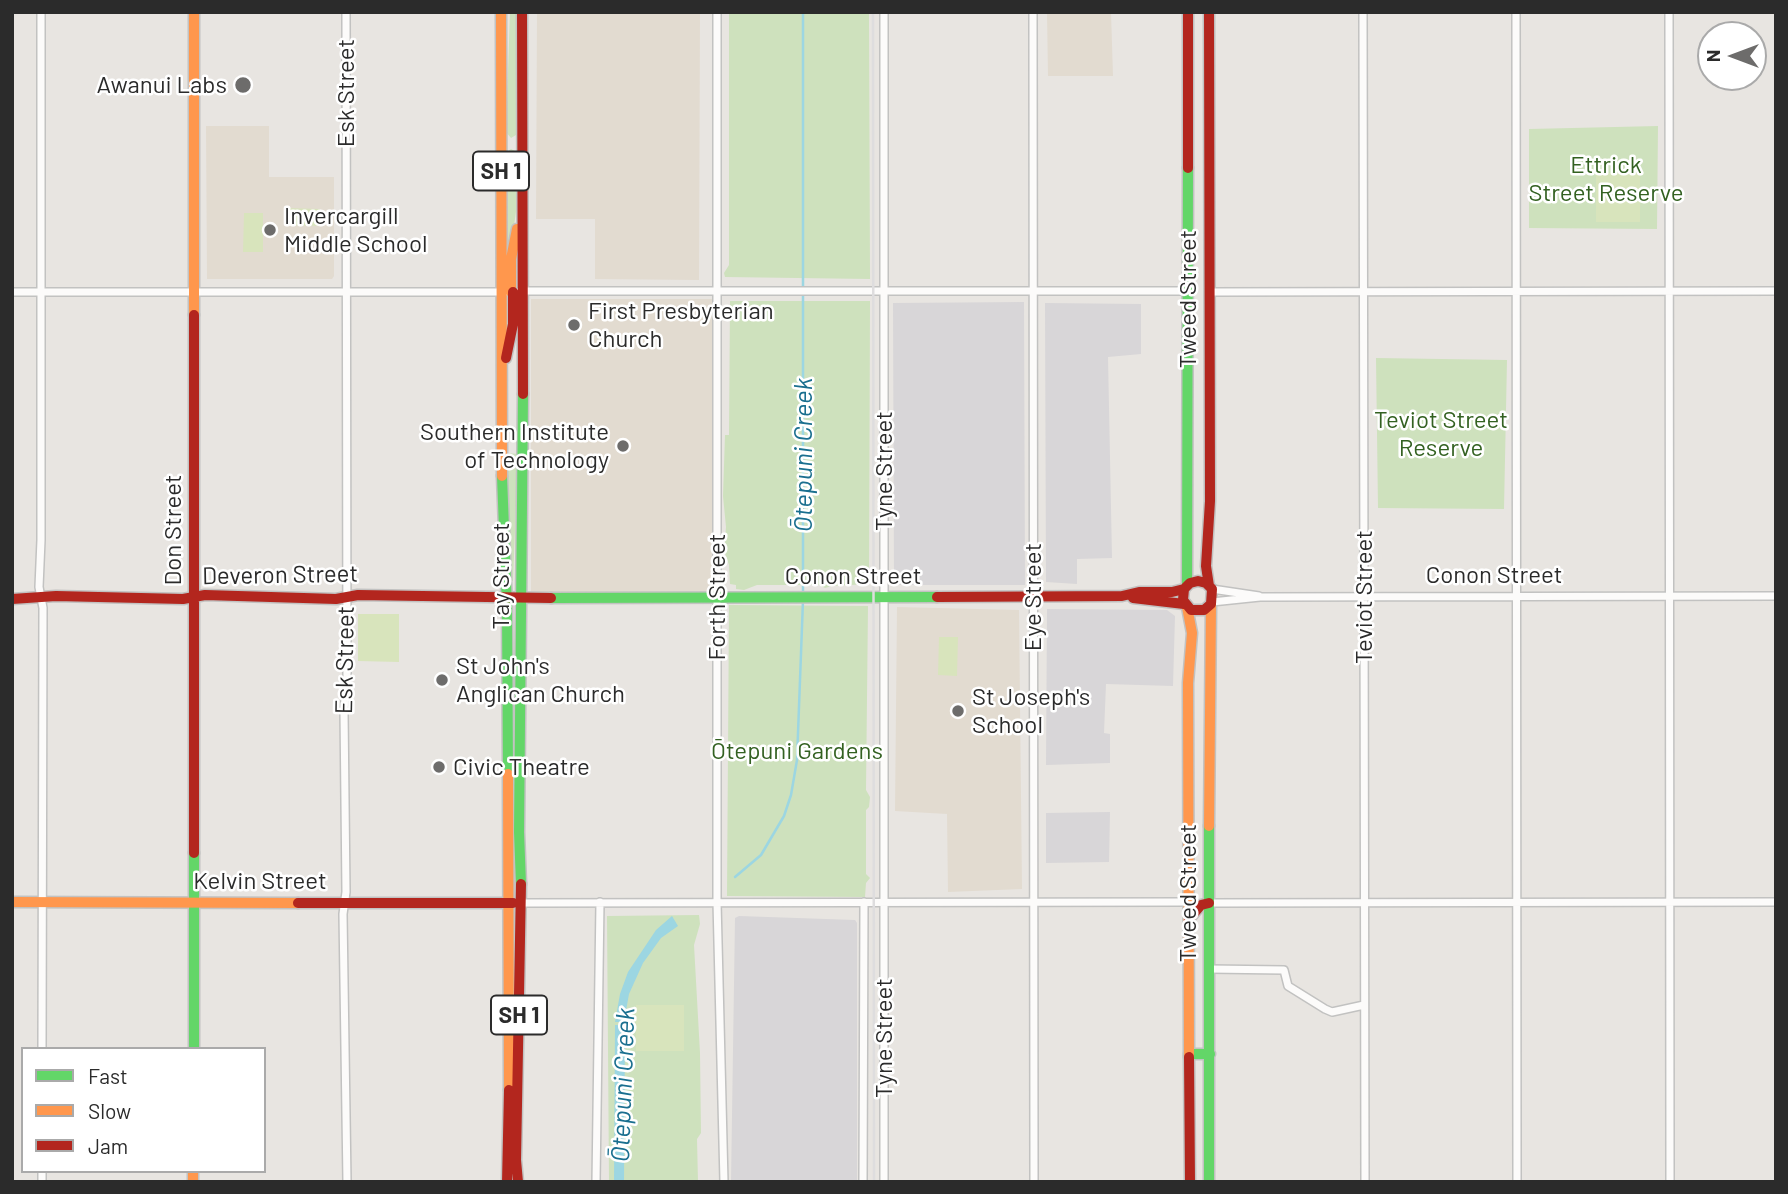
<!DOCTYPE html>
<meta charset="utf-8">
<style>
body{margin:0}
#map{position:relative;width:1788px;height:1194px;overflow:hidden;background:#e8e5e1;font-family:Barlow,sans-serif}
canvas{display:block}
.frame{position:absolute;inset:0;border:14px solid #2b2b2b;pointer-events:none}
.legend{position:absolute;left:21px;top:1047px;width:245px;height:126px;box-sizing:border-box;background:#fff;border:2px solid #aaa;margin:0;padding:9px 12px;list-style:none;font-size:21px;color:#2b2b2b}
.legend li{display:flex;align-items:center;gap:14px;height:35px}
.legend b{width:35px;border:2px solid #aaa}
.north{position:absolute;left:1697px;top:21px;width:70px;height:70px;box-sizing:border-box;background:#fff;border:2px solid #aaa;border-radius:50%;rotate:270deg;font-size:19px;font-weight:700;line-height:28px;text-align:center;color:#2b2b2b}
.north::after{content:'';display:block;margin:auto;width:24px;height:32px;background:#6d6c6b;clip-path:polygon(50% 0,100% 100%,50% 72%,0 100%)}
</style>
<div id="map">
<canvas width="1788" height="1194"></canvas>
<div class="frame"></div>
<ul class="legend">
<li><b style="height:9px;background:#63d668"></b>Fast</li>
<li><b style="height:9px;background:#ff974d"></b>Slow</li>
<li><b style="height:9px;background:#b3261e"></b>Jam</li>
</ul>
<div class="north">N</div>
</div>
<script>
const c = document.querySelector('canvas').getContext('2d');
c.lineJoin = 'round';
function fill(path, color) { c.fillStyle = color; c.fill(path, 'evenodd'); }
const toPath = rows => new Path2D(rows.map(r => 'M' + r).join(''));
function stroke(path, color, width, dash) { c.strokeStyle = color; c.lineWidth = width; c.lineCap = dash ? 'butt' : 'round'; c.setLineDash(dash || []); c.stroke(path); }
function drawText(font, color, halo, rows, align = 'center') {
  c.font = font + ' Barlow,sans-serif'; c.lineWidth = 5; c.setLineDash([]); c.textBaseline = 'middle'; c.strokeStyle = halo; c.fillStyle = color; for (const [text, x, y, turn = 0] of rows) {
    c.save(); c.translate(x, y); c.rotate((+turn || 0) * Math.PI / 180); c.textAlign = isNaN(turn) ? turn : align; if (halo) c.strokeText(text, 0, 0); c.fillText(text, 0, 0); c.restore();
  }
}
const industrial = toPath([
 [1024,302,1025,585,894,585,893,303],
 [1045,303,1141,304,1141,354,1108,357,1112,558,1077,559,1077,584,1046,582],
 [1047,609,1167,610,1175,616,1173,686,1106,684,1104,733,1110,734,1110,763,1046,765],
 [1110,812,1109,862,1046,863,1046,813],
 [739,916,855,920,857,923,857,1182,731,1182,735,918]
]);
const education = toPath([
 [537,12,700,12,699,280,595,279,595,219,536,219],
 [1047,12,1111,12,1113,76,1048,76],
 [206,126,269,126,269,177,334,177,334,276,332,279,207,279],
 [531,299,715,299,715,593,531,593],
 [897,607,1019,610,1022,889,948,892,947,814,895,811]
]);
const green = toPath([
 [510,12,518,12,516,135,511,138,506,132],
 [729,12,869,12,870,279,725,277,724,273,729,265],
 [1658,126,1657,229,1529,228,1529,129],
 [511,149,517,152,518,198,507,274,507,152],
 [730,301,870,301,869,584,832,586,825,588,819,585,757,585,744,590,736,589,736,585,730,584,729,565,724,550,726,527,723,496,725,435,729,435],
 [1376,358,1507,360,1504,509,1378,508],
 [507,453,518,454,513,581,511,581],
 [729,605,868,606,866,790,870,797,869,807,866,810,866,874,870,878,866,883,865,897,727,896],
 [699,915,700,924,694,945,700,1053,701,1133,697,1139,698,1182,609,1182,607,916]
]);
const pitch = toPath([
 [1596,173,1640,173,1640,222,1596,222],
 [285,208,320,209,320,226,285,225],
 [244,213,263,213,263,252,243,252],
 [358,614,399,614,399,662,358,661],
 [939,637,958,637,957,676,938,675],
 [636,1005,684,1005,684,1051,636,1051]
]);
const water = toPath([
 [672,916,678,926,661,938,643,963,629,994,624,1022,615,1022,620,994,628,972,656,930],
 [615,1025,625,1025,624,1182,614,1182]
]);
const stream = toPath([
 [803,12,803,593],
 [735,877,761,855,784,816,791,795,797,760,803,600]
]);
const street = toPath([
 [41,12,41,540,39,587,43,608,42,1049],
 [346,12,347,677,344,711,346,892,343,914,347,1182],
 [717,12,717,902,724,1182],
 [1033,12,1034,1182],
 [1363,12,1365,1182],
 [1516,12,1517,1182],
 [1669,12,1670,1182],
 [520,291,1188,291],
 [12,292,505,292],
 [1209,292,1776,291],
 [1212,589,1259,596],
 [1212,602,1260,597,1776,596],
 [521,903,1188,902],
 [1209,903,1776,902],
 [1209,969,1284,970,1288,986,1325,1009,1332,1012,1364,1005],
 [42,1171,42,1182],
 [596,1182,600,902],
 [863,1182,864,902],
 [884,1182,884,12]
]);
const fast = toPath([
 [502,476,507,608,508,774],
 [1187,585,1188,168],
 [551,598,937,597],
 [1209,826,1209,1182],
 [194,853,194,1049],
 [521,884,519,832,523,394],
 [1189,1054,1210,1054]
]);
const slow = toPath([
 [194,12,194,315],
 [501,12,502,476],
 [511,292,511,259,517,229],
 [1187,607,1192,633,1188,683,1189,1057],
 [508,774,509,1090],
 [1209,826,1211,604],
 [12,902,298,903],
 [193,1171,193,1182]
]);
const jam = toPath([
 [522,12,523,394],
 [1209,12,1210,501,1206,566,1209,586],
 [1188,168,1188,12],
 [194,315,194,853],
 [506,358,513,324,513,292],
 [937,597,1122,596,1139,592,1172,592,1184,589,1190,583,1198,581,1206,583,1212,589,1211,604,1204,610,1191,610,1183,600,1184,589],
 [1133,598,1184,604],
 [12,599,56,596,183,599,205,595,336,599,358,595,551,598],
 [298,903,513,903],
 [1189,919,1201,905,1209,903],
 [1189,1057,1190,1182],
 [507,1182,509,1090],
 [518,1182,516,1160,521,884]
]);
const rail = toPath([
 [873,12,874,1182]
]);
const markers = [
 [243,85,9,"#6d6c6b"],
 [270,230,7,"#6d6c6b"],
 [574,325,7,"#6d6c6b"],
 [623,446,7,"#6d6c6b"],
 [442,680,7,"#6d6c6b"],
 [958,711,7,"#6d6c6b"],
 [439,767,7,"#6d6c6b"]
];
const shields = [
 [501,171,56],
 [519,1015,56]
];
const shieldNames = [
 ["SH 1",501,171],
 ["SH 1",519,1015]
];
const poiNames = [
 ["Awanui Labs",227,85,"right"],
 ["Invercargill",284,216],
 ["Middle School",284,244],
 ["First Presbyterian",588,311],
 ["Church",588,339],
 ["Southern Institute",609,432,"right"],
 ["of Technology",609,460,"right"],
 ["St John's",456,666],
 ["Anglican Church",456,694],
 ["St Joseph's",972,697],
 ["School",972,725],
 ["Civic Theatre",453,767]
];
const streetNames = [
 ["Esk Street",346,93,-90],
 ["Tweed Street",1188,299,-90],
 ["Tyne Street",884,471,-90],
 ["Don Street",173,530,-90],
 ["Deveron Street",280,575,-1],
 ["Conon Street",1494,575],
 ["Tay Street",501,576,-90],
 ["Conon Street",853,576],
 ["Forth Street",717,597,-90],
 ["Eye Street",1033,597,-90],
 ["Teviot Street",1364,597,-90],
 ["Esk Street",345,660,-89],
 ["Kelvin Street",260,881],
 ["Tweed Street",1188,893,-90],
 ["Tyne Street",884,1038,-90]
];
const parkNames = [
 ["Ettrick",1606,165],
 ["Street Reserve",1606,193],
 ["Teviot Street",1441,420],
 ["Reserve",1441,448],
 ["Ōtepuni Gardens",797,751]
];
const waterNames = [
 ["Ōtepuni Creek",803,455,-90],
 ["Ōtepuni Creek",623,1085,-88]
];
fill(industrial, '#d8d6d8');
fill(education, '#e2dbd0');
fill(green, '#cee1bd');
fill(pitch, '#d8e4bc');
fill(water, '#9cd6e2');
stroke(stream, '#9cd6e2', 2.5);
stroke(street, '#c2c2c1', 10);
stroke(fast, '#c2c2c1', 13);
stroke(slow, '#c2c2c1', 13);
stroke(jam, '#c2c2c1', 13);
stroke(street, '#fcfbfa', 7);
stroke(fast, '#63d668', 10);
stroke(slow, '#ff974d', 10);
stroke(jam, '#b3261e', 10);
stroke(rail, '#deddde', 2.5);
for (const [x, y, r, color] of markers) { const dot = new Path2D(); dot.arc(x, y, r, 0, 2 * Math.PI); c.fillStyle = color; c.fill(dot); stroke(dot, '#fff', 2.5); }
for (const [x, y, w] of shields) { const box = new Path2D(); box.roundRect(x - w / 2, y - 19.5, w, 39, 5); c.fillStyle = '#fff'; c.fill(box); stroke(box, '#2b2b2b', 2); }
drawText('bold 23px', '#2b2b2b', null, shieldNames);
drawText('24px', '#2b2b2b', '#fff', poiNames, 'left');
drawText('24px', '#2b2b2b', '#fff', streetNames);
drawText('24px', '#336121', '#fff', parkNames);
drawText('italic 26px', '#1a6f8f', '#fff', waterNames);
</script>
